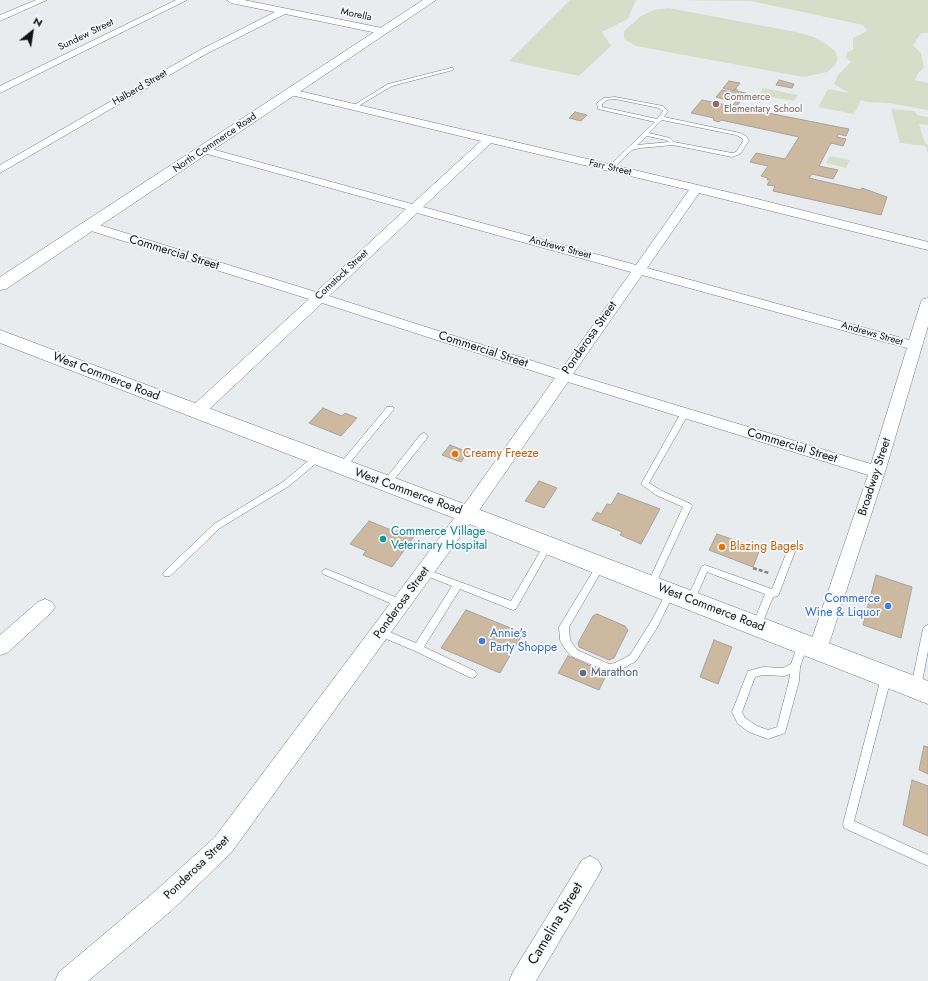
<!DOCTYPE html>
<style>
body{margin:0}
#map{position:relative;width:928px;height:981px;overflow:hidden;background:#e9ecef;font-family:Jost,sans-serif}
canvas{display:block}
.north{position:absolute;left:12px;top:12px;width:40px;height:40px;-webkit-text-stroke:3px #f6f9fc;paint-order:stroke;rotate:30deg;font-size:11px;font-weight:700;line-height:16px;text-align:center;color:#111213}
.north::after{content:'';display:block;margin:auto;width:14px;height:18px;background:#111213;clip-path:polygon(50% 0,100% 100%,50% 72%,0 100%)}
</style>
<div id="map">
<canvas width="928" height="981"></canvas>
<div class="north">N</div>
</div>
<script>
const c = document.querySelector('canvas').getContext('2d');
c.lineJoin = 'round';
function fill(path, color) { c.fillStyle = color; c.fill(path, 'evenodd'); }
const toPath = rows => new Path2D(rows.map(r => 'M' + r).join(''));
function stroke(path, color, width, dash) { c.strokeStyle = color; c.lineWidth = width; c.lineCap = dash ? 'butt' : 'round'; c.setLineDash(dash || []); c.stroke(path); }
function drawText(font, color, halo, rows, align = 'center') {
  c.font = font + ' Jost,sans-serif'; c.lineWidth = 3.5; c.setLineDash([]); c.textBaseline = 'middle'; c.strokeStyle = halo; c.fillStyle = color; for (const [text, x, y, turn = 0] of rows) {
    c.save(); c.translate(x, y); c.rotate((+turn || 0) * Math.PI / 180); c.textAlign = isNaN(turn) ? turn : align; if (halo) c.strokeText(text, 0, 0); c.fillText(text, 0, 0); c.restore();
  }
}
const green = toPath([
 [570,0,636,0,628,19,602,32,611,46,579,76,509,61],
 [668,0,928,0,928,33,921,33,913,45,921,53,924,68,918,73,915,80,928,83,928,110,888,103,866,102,861,100,854,114,818,107,828,89,849,93,834,84,838,75,851,62,846,58,847,52,853,50,853,38,867,31,863,25,751,1],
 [669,8,796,32,814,37,826,44,835,51,838,58,835,65,827,72,803,77,636,46,624,39,624,31,641,16,654,10],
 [763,88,798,95,794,101,759,95],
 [891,109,915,111,917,115,928,117,928,125,919,124,925,144,928,144,928,153,925,146,900,143],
 [830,156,850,160,846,168,826,163]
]);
const building = toPath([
 [779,80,794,84,792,88,776,85,779,80],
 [729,81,740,83,734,91,723,88,729,81],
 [735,89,738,90,737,91,746,93,737,106,733,105,742,94,731,94,735,89],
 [722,90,732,92,726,100,716,97,722,90],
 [702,100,849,129,846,136,838,134,837,137,846,139,843,146,831,143,819,166,838,170,833,179,812,174,809,178,861,190,862,188,887,197,881,215,773,191,775,186,767,185,770,180,767,180,768,178,761,176,768,166,750,162,756,153,785,159,799,137,721,120,719,122,713,120,714,118,691,113,702,100],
 [575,112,587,115,581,121,569,118,575,112],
 [323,408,342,416,345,413,357,418,341,436,309,423,323,408],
 [450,445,468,452,461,462,442,455,450,445],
 [539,481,557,488,544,508,525,501,539,481],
 [618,493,660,509,641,544,620,535,622,532,592,520,597,512,601,514,607,504,611,505,618,493],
 [369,521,396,532,399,528,416,534,392,567,363,555,366,551,350,544,369,521],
 [717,534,760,549,753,567,709,550,717,534],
 [876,575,912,587,901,638,863,625,876,575],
 [466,610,523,633,500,673,441,648,466,610],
 [597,614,625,626,628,630,614,658,609,660,579,647,578,643,593,616,597,614],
 [714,640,732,647,718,684,700,677,714,640],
 [568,656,607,673,599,690,558,673,568,656],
 [924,746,928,747,928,774,919,770,924,746],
 [912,780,928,786,928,836,903,825,912,780]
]);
const path = toPath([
 [753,568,769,573]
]);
const service = toPath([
 [451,68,453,68,453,70,392,86,355,108,351,107,388,84,451,68],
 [615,97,663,106,668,111,664,117,740,133,746,136,749,141,740,154,732,157,673,145,640,148,632,150,612,169,608,169,608,167,655,122,598,109,597,103,604,98,615,97],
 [615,99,659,108,663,111,657,119,602,107,602,104,607,100,615,99],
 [662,120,736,135,742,138,743,141,736,152,732,153,674,142,670,138,649,133,662,120],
 [647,136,666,140,669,142,637,145,647,136],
 [387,407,393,407,394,409,344,470,338,470,337,468,338,466,387,407],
 [682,411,688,411,689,413,649,483,662,491,691,504,692,506,655,585,654,587,651,588,648,587,647,585,683,507,656,495,641,484,682,411],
 [424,433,428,436,427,438,389,486,383,486,382,484,383,482,421,434,424,433],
 [317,455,321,458,320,460,289,486,220,528,170,576,164,576,163,574,164,572,214,524,283,482,314,456,317,455],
 [548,542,551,543,552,545,516,609,513,610,510,609,460,589,424,647,475,671,477,674,475,677,472,678,469,677,415,651,377,635,375,632,377,629,380,628,416,643,452,586,422,574,421,572,422,570,428,570,511,601,545,543,548,542],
 [792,546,795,547,796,549,779,594,778,596,773,597,760,629,757,630,754,629,752,626,765,594,707,572,693,604,690,605,687,604,686,601,701,568,702,566,705,565,772,589,788,549,789,547,792,546],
 [601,562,604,563,605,565,569,627,570,640,577,650,609,664,615,663,630,655,652,620,667,591,670,589,673,591,674,593,658,626,636,661,620,670,609,672,571,656,565,649,560,640,559,627,598,563,601,562],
 [326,569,405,601,406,604,405,607,402,608,399,607,323,574,322,572,323,570,326,569],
 [928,625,928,651,921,687,919,690,916,691,913,690,911,687,923,629,925,626,928,625],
 [803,640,806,641,808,644,800,667,799,681,785,733,768,739,749,732,738,724,732,712,748,671,763,667,783,668,791,664,798,644,800,641,803,640],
 [790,674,789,681,777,727,768,730,757,726,745,718,742,712,755,677,763,675,784,676,790,674],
 [886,674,889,675,891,678,854,821,928,855,928,866,844,828,843,824,881,678,883,675,886,674]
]);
const minor = toPath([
 [36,0,47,0,0,21,0,15,36,0],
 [176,0,187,0,0,93,0,86,176,0],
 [227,0,244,0,382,28,387,31,382,34,285,14,206,54,0,173,0,165,200,50,275,12,231,3,227,0],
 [291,89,757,199,928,242,928,250,699,193,647,268,909,340,921,302,923,299,928,298,928,326,885,472,825,656,818,658,811,656,808,650,868,475,568,382,473,519,231,853,171,911,88,981,55,981,59,972,153,893,215,837,461,509,555,378,322,303,202,416,196,417,190,416,188,412,190,408,309,299,85,229,83,226,85,223,93,223,316,292,406,209,200,152,198,150,200,148,208,148,412,204,481,141,287,94,286,92,287,90,291,89],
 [491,143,689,190,636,265,423,207,491,143],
 [417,213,631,272,561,370,329,296,417,213],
 [642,275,907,348,871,464,573,374,642,275],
 [45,599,52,602,55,607,52,612,7,653,0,655,0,635,38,602,45,599],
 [590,856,598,860,602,868,598,876,536,981,509,981,513,972,582,860,590,856]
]);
const secondary = toPath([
 [423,0,436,0,6,289,0,290,0,277,423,0],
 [0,330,475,508,928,681,928,704,459,520,0,343,0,330]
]);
const markers = [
 [716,104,4,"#8d6e63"],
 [455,454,4,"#e8710a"],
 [383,539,4,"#0f9aa8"],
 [722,547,4,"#e8710a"],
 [888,606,4,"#3f7fe0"],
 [482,641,4,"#3f7fe0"],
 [583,673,4,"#5c6f8a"]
];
const farStreetnames = [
 ["Morella",356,15,12],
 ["Sundew Street",86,35,-26],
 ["Halberd Street",140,88,-30],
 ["North Commerce Road",215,143,-34],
 ["Farr Street",610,168,13],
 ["Andrews Street",560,248,15],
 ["Comstock Street",342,275,-43],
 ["Andrews Street",872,334,16]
];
const farEducationnames = [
 ["Commerce",724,98],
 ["Elementary School",724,110]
];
const streetNames = [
 ["Commercial Street",174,253,17],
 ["Ponderosa Street",590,338,-55],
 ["Commercial Street",483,350,18],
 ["West Commerce Road",106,377,21],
 ["Commercial Street",792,446,17],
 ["Broadway Street",875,477,-72],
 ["West Commerce Road",408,492,20],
 ["Ponderosa Street",402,603,-54],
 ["West Commerce Road",711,608,21],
 ["Ponderosa Street",197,868,-44]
];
const foodNames = [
 ["Creamy Freeze",463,454],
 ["Blazing Bagels",730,547]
];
const cultureNames = [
 ["Commerce Village",391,532],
 ["Veterinary Hospital",391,546]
];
const shopNames = [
 ["Commerce",880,599],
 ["Wine & Liquor",880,613],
 ["Annie's",490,634,"left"],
 ["Party Shoppe",490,648,"left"]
];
const serviceNames = [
 ["Marathon",591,673]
];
const nearStreetnames = [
 ["Camelina Street",556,924,-59]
];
fill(green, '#d6deca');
fill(building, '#ccb9a0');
stroke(building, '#a6a3a0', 1);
stroke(service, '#75787a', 1);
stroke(minor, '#75787a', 1);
stroke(secondary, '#75787a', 1);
stroke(path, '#828486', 2.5, [4, 2]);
fill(service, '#fff');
fill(minor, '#fff');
fill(secondary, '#fff');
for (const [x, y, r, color] of markers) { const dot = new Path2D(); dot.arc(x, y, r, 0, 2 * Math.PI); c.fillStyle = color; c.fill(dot); stroke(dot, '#f6f9fc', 1.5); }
drawText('10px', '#111213', '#f6f9fc', farStreetnames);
drawText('10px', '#785e54', '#f6f9fc', farEducationnames, 'left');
drawText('12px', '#111213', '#f6f9fc', streetNames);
drawText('12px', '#c56008', '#f6f9fc', foodNames, 'left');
drawText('12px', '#0d838f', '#f6f9fc', cultureNames, 'left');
drawText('12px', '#366cbe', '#f6f9fc', shopNames, 'right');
drawText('12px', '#4e5e75', '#f6f9fc', serviceNames, 'left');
drawText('14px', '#111213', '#f6f9fc', nearStreetnames);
</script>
